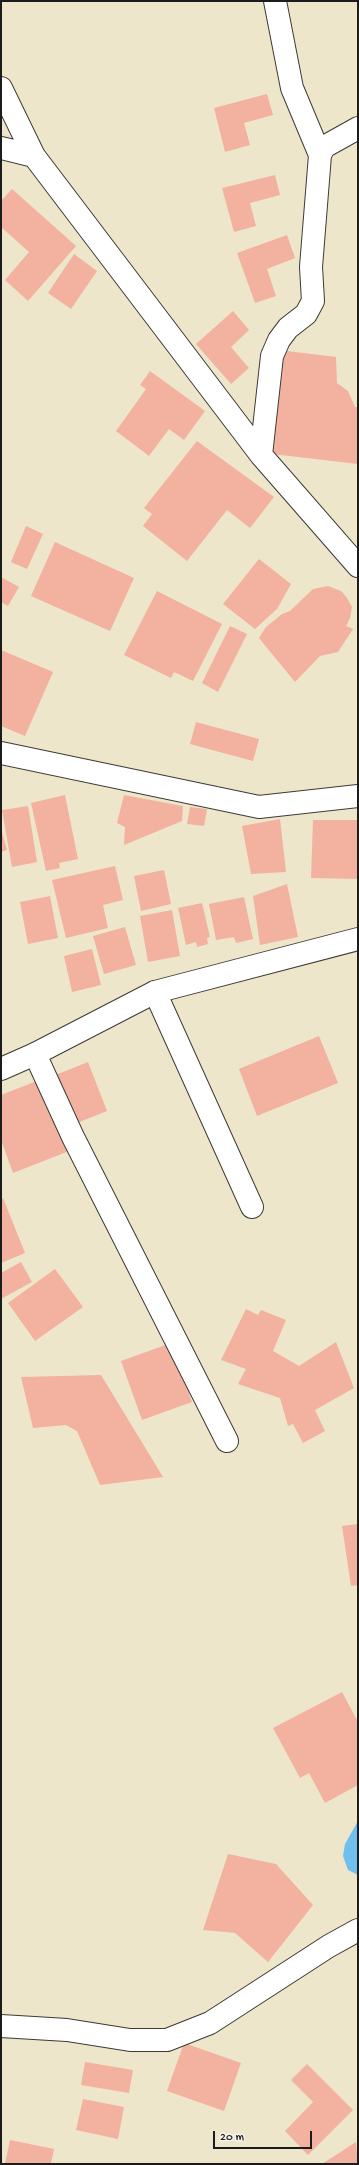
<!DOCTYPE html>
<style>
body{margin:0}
#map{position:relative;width:359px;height:2165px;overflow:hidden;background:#eee6ca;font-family:"Gochi Hand",sans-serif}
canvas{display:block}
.frame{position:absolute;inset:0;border:2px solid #1c1c1c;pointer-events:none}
.scale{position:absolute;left:213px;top:2131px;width:99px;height:18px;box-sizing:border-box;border:2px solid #1c1c1c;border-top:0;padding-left:5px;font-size:12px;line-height:14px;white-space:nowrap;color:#1c1c1c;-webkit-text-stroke:3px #f7f3e8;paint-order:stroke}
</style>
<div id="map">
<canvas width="359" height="2165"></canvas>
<div class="frame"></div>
<div class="scale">20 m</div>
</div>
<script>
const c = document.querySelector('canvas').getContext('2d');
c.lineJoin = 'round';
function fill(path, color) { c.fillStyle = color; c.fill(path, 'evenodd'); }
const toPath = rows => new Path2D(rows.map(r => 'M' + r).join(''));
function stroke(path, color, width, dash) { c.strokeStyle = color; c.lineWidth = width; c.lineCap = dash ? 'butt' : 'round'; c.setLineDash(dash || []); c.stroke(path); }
const water = toPath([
 [358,1821,358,1875,348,1870,343,1856,345,1844]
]);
const building = toPath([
 [267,94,273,115,244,123,250,145,225,152,214,108],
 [275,175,280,195,250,203,256,226,234,232,222,188],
 [12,189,76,246,28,301,5,280,29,252,1,227,1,201],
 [287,235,295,258,267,269,276,296,255,303,237,253],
 [74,254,97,271,71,309,48,293],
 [233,311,249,330,231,347,249,368,231,384,196,344],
 [279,350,336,357,337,383,348,391,355,407,358,407,358,464,272,454],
 [150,371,205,411,184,440,169,429,149,456,116,431,146,389,140,385],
 [197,441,274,497,250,528,227,510,187,561,143,526,152,514,144,508],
 [26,526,43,534,27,569,11,562],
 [55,542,134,578,110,631,31,596],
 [259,559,291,584,277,609,255,629,223,604],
 [1,577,19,587,8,606,1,602],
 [328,586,341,591,347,598,352,607,350,618,346,626,353,629,338,652,320,656,295,682,259,638,266,627,282,614,290,611,313,589],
 [157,591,222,624,193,681,174,672,171,678,124,655],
 [230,626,247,634,218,692,202,683],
 [1,650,53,672,25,736,1,726],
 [196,722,259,739,253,761,190,744],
 [65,795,78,859,59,863,60,868,46,871,31,803],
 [124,795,183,806,182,821,124,845,125,827,117,823],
 [28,806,37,862,12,867,2,810],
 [190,807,207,809,204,826,187,824],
 [280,819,286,872,251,874,242,826],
 [313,820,358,820,358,879,311,878],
 [1,829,7,850,1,852],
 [115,866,123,900,103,905,108,928,66,938,52,880],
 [164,870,171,904,141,911,134,876],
 [287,884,298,937,260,945,253,896],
 [50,896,58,938,28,944,20,902],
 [244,897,253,939,236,943,234,937,216,940,209,904],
 [202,903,210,937,207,938,208,944,197,947,196,942,186,945,178,908],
 [172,910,180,956,148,962,140,916],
 [125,927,136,965,104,974,93,936],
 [92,949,101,985,72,992,64,956],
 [319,1036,338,1083,257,1116,239,1069],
 [88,1062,107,1111,72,1125,53,1076],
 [42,1079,69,1151,13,1173,1,1140,1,1095],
 [3,1198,25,1253,1,1263,1,1199],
 [21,1262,32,1282,1,1299,1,1273],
 [55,1269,83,1307,35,1341,8,1303],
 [246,1309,258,1315,261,1310,286,1320,273,1351,299,1366,336,1342,354,1388,315,1410,325,1431,303,1443,293,1424,288,1426,280,1398,238,1384,246,1369,221,1360],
 [171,1343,192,1402,142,1420,121,1361],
 [101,1375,163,1477,100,1485,77,1431,66,1425,33,1428,21,1377],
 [358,1524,358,1585,351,1586,342,1526],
 [342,1692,358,1722,358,1785,325,1803,309,1773,300,1778,273,1728],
 [228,1854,276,1864,313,1905,268,1962,235,1933,203,1930],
 [184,2043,241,2063,224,2111,167,2091],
 [85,2062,133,2070,129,2093,81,2085],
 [307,2064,353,2110,308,2155,285,2131,313,2102,291,2080],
 [83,2099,124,2107,118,2139,76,2130],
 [10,2140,54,2149,51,2164,5,2164],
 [356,2142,358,2164,322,2164]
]);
const minor = toPath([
 [275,1,292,88,320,155],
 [1,88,34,156,261,455,358,566],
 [1,148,34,156],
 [261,455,272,356,279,340,288,328,306,314,313,301,311,267,320,155,324,147,358,128],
 [1,753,259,807,358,796],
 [155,992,252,1207],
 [35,1054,73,1137,227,1441],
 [1,2026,67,2030,130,2040,167,2040,210,2023,329,1946,358,1930]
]);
const tertiary = toPath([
 [1,1069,35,1054,155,992,358,939]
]);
fill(water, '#71bfec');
fill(building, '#f3b1a0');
stroke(minor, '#3c3a36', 24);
stroke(tertiary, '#3c3a36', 24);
stroke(minor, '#fff', 22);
stroke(tertiary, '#fff', 22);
</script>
